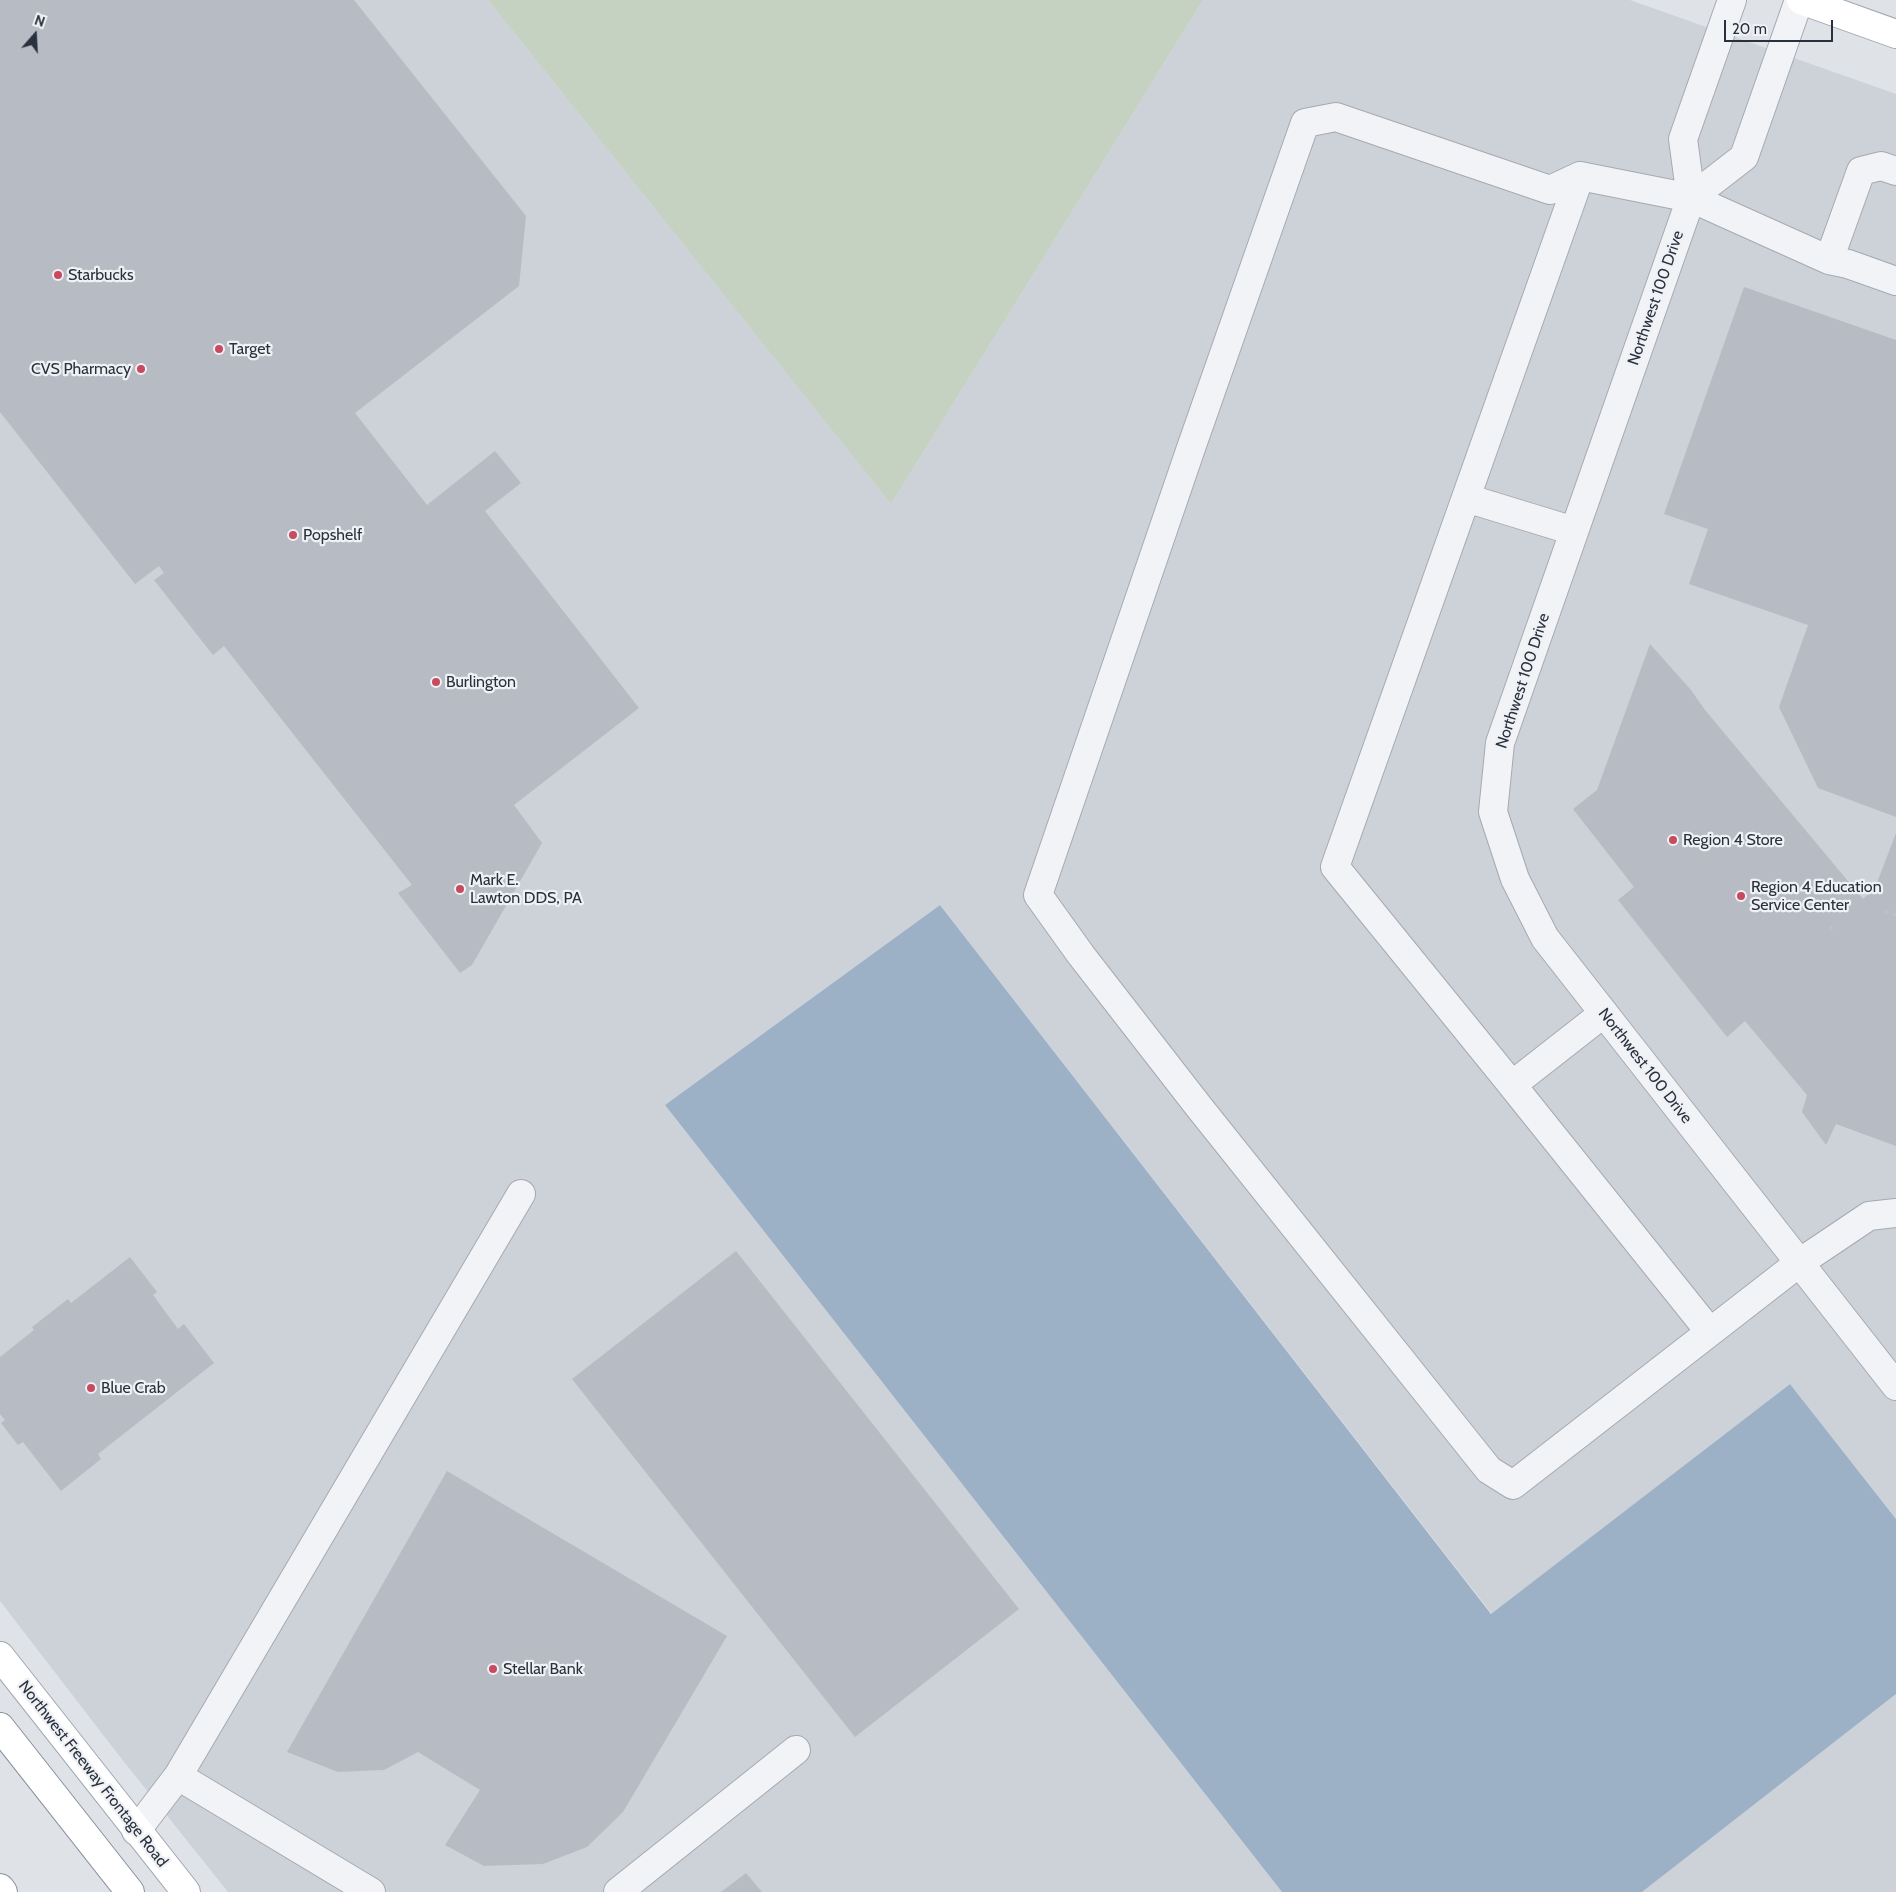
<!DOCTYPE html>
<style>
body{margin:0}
#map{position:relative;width:1896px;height:1892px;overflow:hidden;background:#dfe3e8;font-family:Cabin,sans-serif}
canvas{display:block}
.north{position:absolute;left:10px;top:10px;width:50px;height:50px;-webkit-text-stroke:4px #eff1f5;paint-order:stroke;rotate:19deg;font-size:14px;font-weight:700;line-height:20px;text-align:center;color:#29313e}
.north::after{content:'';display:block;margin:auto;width:18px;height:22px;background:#29313e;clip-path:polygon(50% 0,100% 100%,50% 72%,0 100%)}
.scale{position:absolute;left:1724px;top:20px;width:109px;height:22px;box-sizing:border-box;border:2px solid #29313e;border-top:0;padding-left:6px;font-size:15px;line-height:18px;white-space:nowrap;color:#29313e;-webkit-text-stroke:4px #eff1f5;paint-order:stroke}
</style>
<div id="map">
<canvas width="1896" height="1892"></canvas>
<div class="north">N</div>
<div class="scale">20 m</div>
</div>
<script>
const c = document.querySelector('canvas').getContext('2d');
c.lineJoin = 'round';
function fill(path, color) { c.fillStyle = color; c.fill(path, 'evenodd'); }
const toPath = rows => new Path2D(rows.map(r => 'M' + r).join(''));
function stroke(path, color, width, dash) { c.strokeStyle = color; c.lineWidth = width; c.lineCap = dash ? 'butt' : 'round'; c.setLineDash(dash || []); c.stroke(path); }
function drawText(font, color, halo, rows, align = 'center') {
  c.font = font + ' Cabin,sans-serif'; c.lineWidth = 4.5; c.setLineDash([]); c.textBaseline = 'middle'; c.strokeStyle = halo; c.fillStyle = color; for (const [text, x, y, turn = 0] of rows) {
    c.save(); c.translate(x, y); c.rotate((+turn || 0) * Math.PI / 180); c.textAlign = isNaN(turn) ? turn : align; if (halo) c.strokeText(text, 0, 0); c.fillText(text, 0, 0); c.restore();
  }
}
const built = toPath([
 [0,0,488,0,891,504,1203,0,1630,0,1896,94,1896,1519,1790,1384,1492,1614,940,905,665,1105,1282,1892,228,1892,117,1753,0,1601],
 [1896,1694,1896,1892,1642,1892]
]);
const green = toPath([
 [488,0,1203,0,891,504]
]);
const water = toPath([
 [940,905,1491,1614,1790,1384,1896,1519,1896,1694,1642,1892,1282,1892,665,1105]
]);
const building = toPath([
 [0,0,354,0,526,216,519,286,355,413,427,505,495,451,521,483,485,511,639,708,514,805,542,843,472,965,460,973,398,893,412,885,224,646,213,655,154,580,164,573,159,566,135,584,0,412],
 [1744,287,1896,340,1896,817,1818,788,1779,707,1808,625,1689,584,1708,529,1664,514],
 [1650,644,1691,690,1705,710,1863,899,1875,888,1896,833,1896,1146,1836,1124,1826,1145,1802,1112,1807,1095,1745,1021,1727,1037,1618,900,1634,887,1573,809,1597,790],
 [736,1251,1019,1609,855,1737,572,1379],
 [130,1257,157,1292,153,1295,178,1329,184,1324,214,1363,98,1454,101,1459,61,1491,23,1442,18,1445,1,1423,5,1420,0,1414,0,1357,34,1330,32,1327,68,1299,71,1303],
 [447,1471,727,1636,623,1812,587,1847,543,1864,484,1866,445,1845,480,1790,418,1752,384,1770,338,1772,287,1752],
 [746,1873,762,1892,721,1892]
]);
const path = toPath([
 [1885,911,1896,915],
 [1830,926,1835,932]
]);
const minor = toPath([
 [1732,0,1683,139,1691,198,1500,743,1493,812,1515,879,1545,938,1896,1386],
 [1691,198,1744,157,1799,0],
 [1829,260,1861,171,1881,166,1896,171],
 [1896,281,1848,264,1829,260,1691,198,1580,176,1550,190,1336,117,1305,123,1191,448,1038,895,1081,955,1199,1107,1489,1470,1513,1485,1799,1263,1869,1216,1896,1213],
 [1466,498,1574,531],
 [1604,1013,1512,1085,1710,1332],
 [1512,1085,1335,867,1580,176],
 [178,1776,521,1194],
 [136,1831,178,1776,371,1892],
 [618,1892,796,1750]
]);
const major = toPath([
 [1801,0,1896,34],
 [0,1656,186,1892]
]);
const highway = toPath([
 [0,1727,130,1892],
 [0,1888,3,1892]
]);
const markers = [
 [58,275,5,"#c74a5e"],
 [219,349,5,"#c74a5e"],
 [141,369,5,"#c74a5e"],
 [293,535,5,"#c74a5e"],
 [436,682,5,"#c74a5e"],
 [1673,840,5,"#c74a5e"],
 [460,889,5,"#c74a5e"],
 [1741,896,5,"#c74a5e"],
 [91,1388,5,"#c74a5e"],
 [493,1669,5,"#c74a5e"]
];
const poiNames = [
 ["Starbucks",68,275],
 ["Target",229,349],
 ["CVS Pharmacy",131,369,"right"],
 ["Popshelf",303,535],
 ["Burlington",446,682],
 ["Region 4 Store",1683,840],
 ["Mark E.",470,880],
 ["Lawton DDS, PA",470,898],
 ["Region 4 Education",1751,887],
 ["Service Center",1751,905],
 ["Blue Crab",101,1388],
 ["Stellar Bank",503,1669]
];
const streetNames = [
 ["Northwest 100 Drive",1656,298,-71],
 ["Northwest 100 Drive",1523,681,-72],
 ["Northwest 100 Drive",1645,1066,52],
 ["Northwest Freeway Frontage Road",93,1774,52]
];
fill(built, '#cdd2d9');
fill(green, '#c5d1c1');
fill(water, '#9cb1c6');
fill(building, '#b7bcc4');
stroke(minor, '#a5aab2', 30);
stroke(major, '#9fa7b3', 30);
stroke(highway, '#87909d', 30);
stroke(path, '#bec1c6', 3, [4, 4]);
stroke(minor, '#f2f3f6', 28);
stroke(major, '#fff', 28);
stroke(highway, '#fff', 28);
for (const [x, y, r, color] of markers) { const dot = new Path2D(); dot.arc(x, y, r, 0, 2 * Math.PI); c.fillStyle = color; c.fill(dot); stroke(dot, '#eff1f5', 2); }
drawText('16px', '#29313e', '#eff1f5', poiNames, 'left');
drawText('16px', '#29313e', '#eff1f5', streetNames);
</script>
